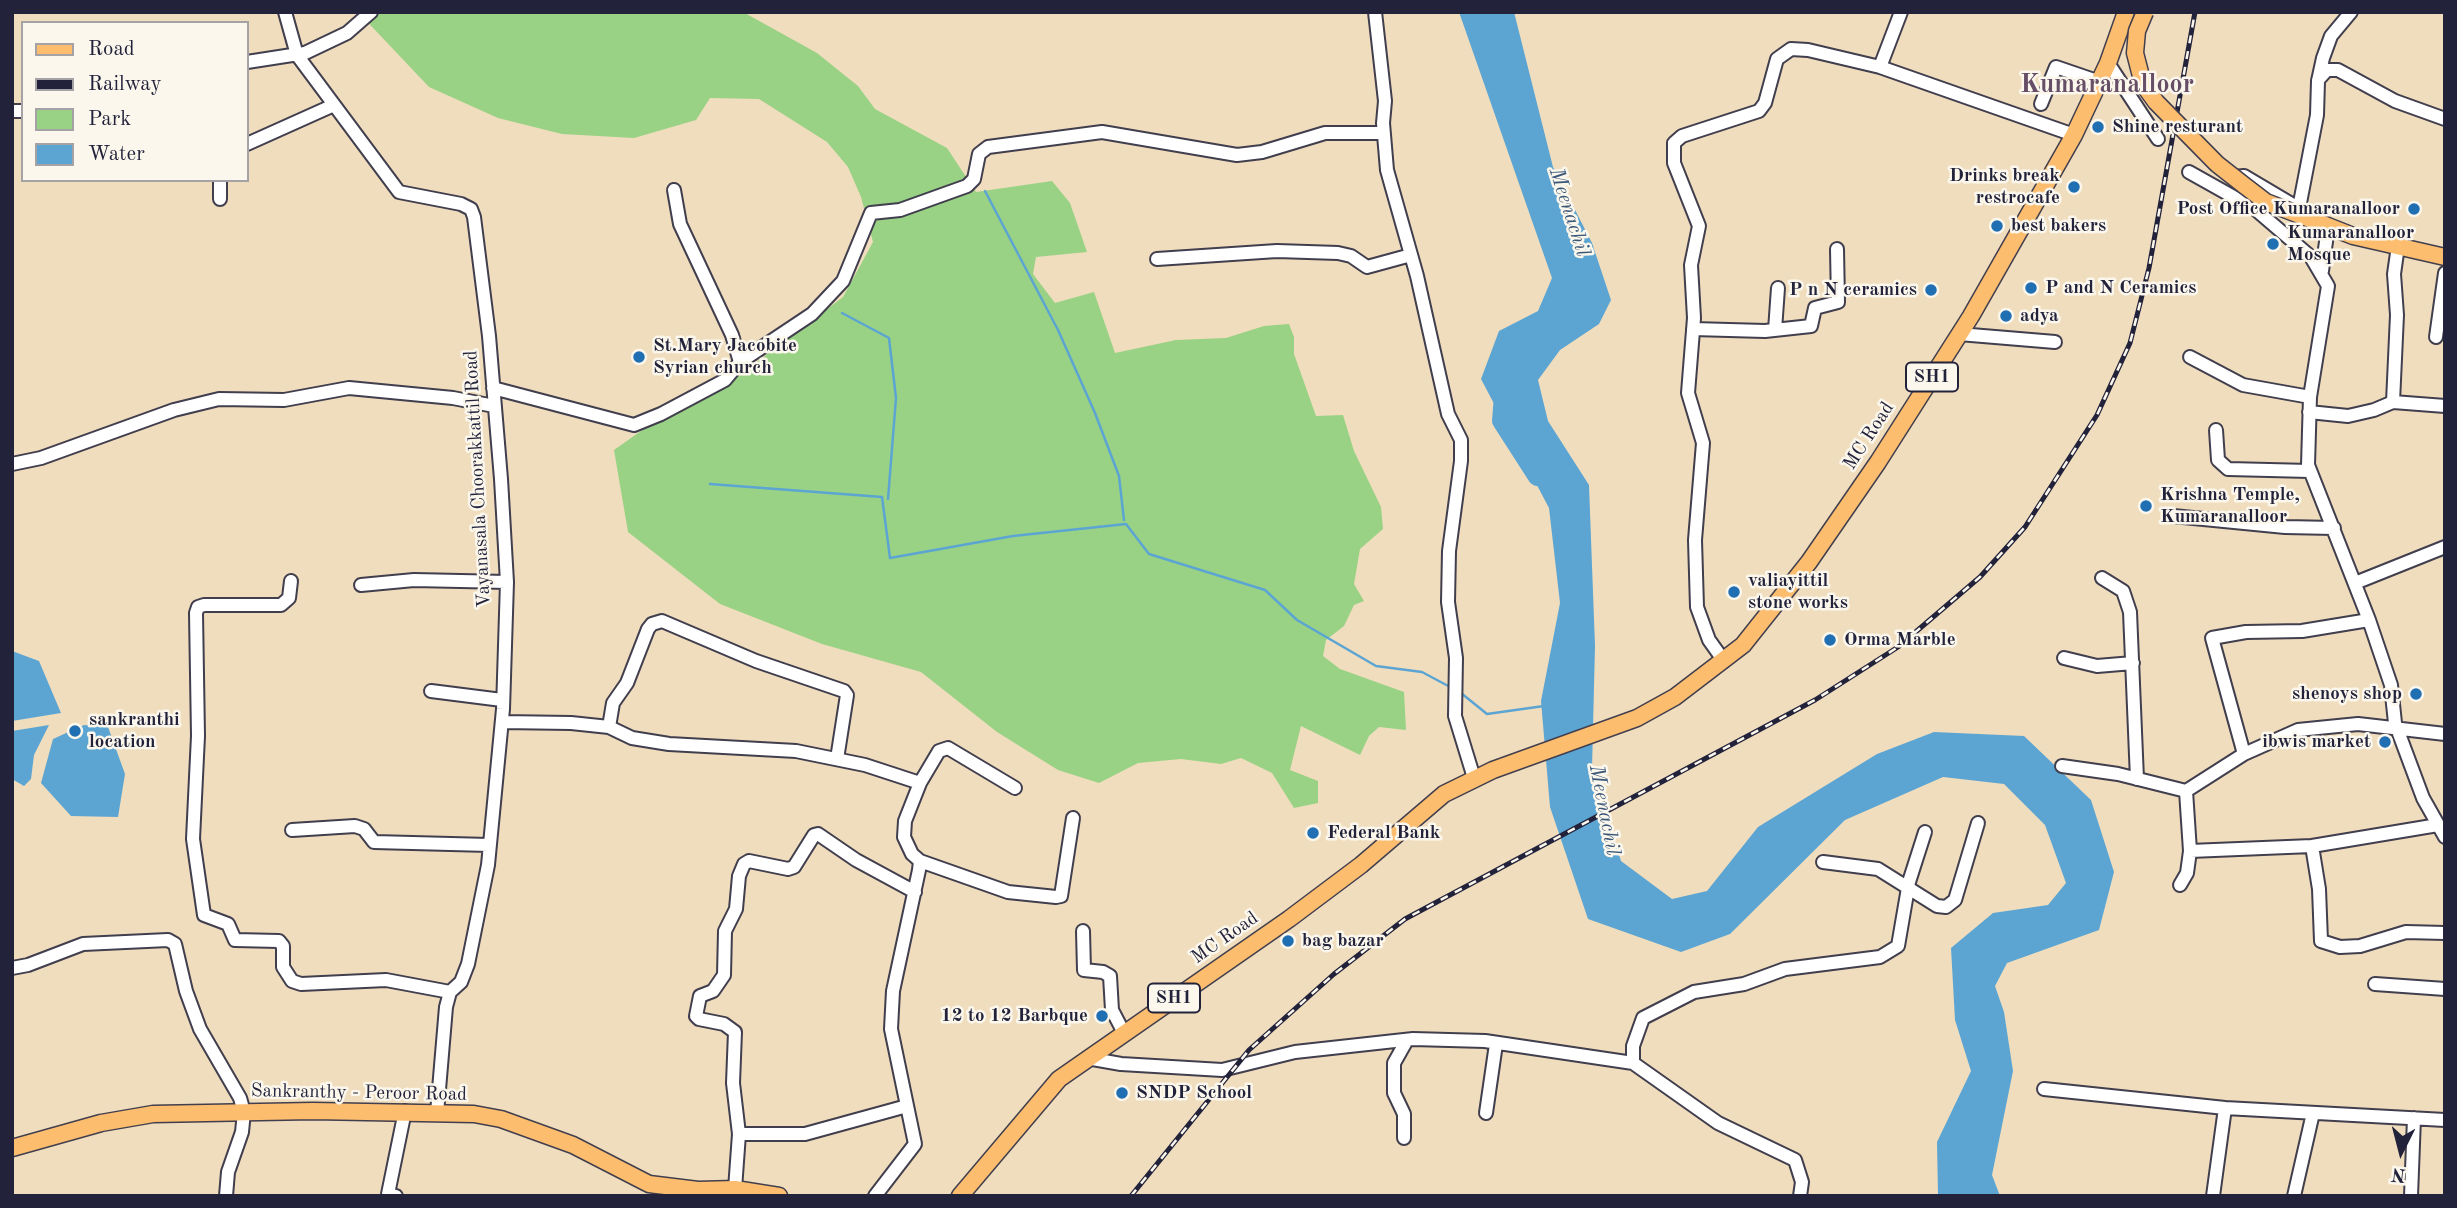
<!DOCTYPE html>
<style>
body{margin:0}
#map{position:relative;width:2457px;height:1208px;overflow:hidden;background:#f0ddbd;font-family:"Old Standard TT",serif}
canvas{display:block}
.frame{position:absolute;inset:0;border:14px solid #22223b;pointer-events:none}
.legend{position:absolute;left:21px;top:21px;width:228px;height:161px;box-sizing:border-box;background:#fbf7ec;border:2px solid #a4a2a5;margin:0;padding:9px 12px;list-style:none;font-size:21px;color:#22223b}
.legend li{display:flex;align-items:center;gap:14px;height:35px}
.legend b{width:35px;border:2px solid #a4a2a5}
.north{position:absolute;left:2366px;top:1117px;width:70px;height:70px;-webkit-text-stroke:5px #fbf7ec;paint-order:stroke;rotate:186deg;font-size:19px;font-weight:700;line-height:28px;text-align:center;color:#22223b}
.north::after{content:'';display:block;margin:auto;width:24px;height:32px;background:#22223b;clip-path:polygon(50% 0,100% 100%,50% 72%,0 100%)}
</style>
<div id="map">
<canvas width="2457" height="1208"></canvas>
<div class="frame"></div>
<ul class="legend">
<li><b style="height:9px;background:#fcbd6f"></b>Road</li>
<li><b style="height:9px;background:#22223b"></b>Railway</li>
<li><b style="height:19px;background:#99d285"></b>Park</li>
<li><b style="height:19px;background:#5ca5d3"></b>Water</li>
</ul>
<div class="north">N</div>
</div>
<script>
const c = document.querySelector('canvas').getContext('2d');
c.lineJoin = 'round';
function fill(path, color) { c.fillStyle = color; c.fill(path, 'evenodd'); }
const toPath = rows => new Path2D(rows.map(r => 'M' + r).join(''));
function stroke(path, color, width, dash) { c.strokeStyle = color; c.lineWidth = width; c.lineCap = dash ? 'butt' : 'round'; c.setLineDash(dash || []); c.stroke(path); }
function drawText(font, color, halo, rows, align = 'center') {
  c.font = font + ' "Old Standard TT",serif'; c.lineWidth = 5; c.setLineDash([]); c.textBaseline = 'middle'; c.strokeStyle = halo; c.fillStyle = color; for (const [text, x, y, turn = 0] of rows) {
    c.save(); c.translate(x, y); c.rotate((+turn || 0) * Math.PI / 180); c.textAlign = isNaN(turn) ? turn : align; if (halo) c.strokeText(text, 0, 0); c.fillText(text, 0, 0); c.restore();
  }
}
const green = toPath([
 [358,12,743,12,817,53,858,86,875,109,947,148,976,192,1052,181,1070,203,1087,252,1036,257,1033,274,1055,303,1094,292,1115,353,1176,340,1226,338,1264,326,1289,324,1294,337,1294,354,1316,416,1343,415,1354,451,1381,507,1383,529,1360,549,1354,584,1364,601,1354,605,1344,626,1326,640,1323,656,1340,669,1404,692,1406,730,1379,727,1369,736,1360,755,1301,726,1290,770,1318,781,1318,803,1294,808,1272,773,1241,758,1221,764,1181,759,1138,763,1099,783,1058,770,997,732,921,672,822,644,720,604,628,532,614,450,658,419,717,392,843,297,873,242,861,197,848,167,827,142,759,99,710,98,696,120,634,138,562,134,498,118,429,87]
]);
const water = toPath([
 [1459,12,1514,12,1553,167,1592,243,1611,300,1599,324,1560,350,1538,380,1548,421,1589,485,1595,646,1592,769,1621,861,1672,899,1707,891,1758,827,1877,754,1934,732,2024,736,2091,800,2114,872,2099,930,2007,963,1995,986,2004,1012,2013,1071,1992,1175,2000,1196,1938,1196,1937,1142,1971,1071,1955,1020,1951,948,1993,913,2048,905,2066,883,2045,825,2004,784,1943,777,1845,820,1730,934,1681,952,1588,919,1550,807,1541,701,1560,603,1549,508,1481,379,1499,331,1538,311,1552,278],
 [12,651,39,661,61,713,12,721],
 [49,725,34,755,31,779,24,786,12,779,12,731],
 [84,725,108,727,125,774,118,817,71,816,41,783,53,739]
]);
const stream = toPath([
 [985,191,1058,330,1095,413,1119,476,1124,520],
 [842,313,889,338,896,398,888,499],
 [710,484,882,497,890,558,1013,536,1126,524,1149,554,1265,590,1297,620,1376,666,1422,672,1452,688],
 [1461,693,1487,714,1544,706]
]);
const river = toPath([
 [1503,396,1501,421,1537,477]
]);
const minor = toPath([
 [285,12,297,55,399,192,461,204,471,209,474,217,489,336,501,479,507,582,503,709,488,865,468,964,461,982,450,992,446,1007,437,1113],
 [1375,12,1385,101,1383,123,1387,170,1417,276,1448,414,1461,440,1461,461,1449,551,1448,602,1456,658,1455,716,1474,778],
 [247,62,305,53,347,33,371,12],
 [2108,63,2158,139],
 [1880,67,1901,12],
 [2318,80,2327,70,2338,70,2395,101,2445,119],
 [2041,104,2056,67,2097,81],
 [12,111,23,111],
 [247,144,334,105],
 [2189,172,2255,209,2311,257,2328,286,2310,397,2308,465,2369,620,2391,685,2395,723,2423,798,2445,837],
 [2234,177,2244,176,2298,208],
 [674,190,680,224,732,335,740,362],
 [220,199,220,180],
 [2299,208,2317,115,2318,81,2323,58,2331,36,2351,12],
 [1157,259,1277,251,1338,253,1351,256,1367,267,1411,255],
 [2322,271,2328,227],
 [1693,329,1765,331,1811,326,1815,308,1838,302,1837,249],
 [1775,330,1778,288],
 [1959,334,2055,342],
 [2436,337,2445,273],
 [2190,357,2243,385,2310,397],
 [493,388,634,425,661,414,725,380,740,362,812,314,843,281,871,213,900,210,967,186,974,179,979,154,988,147,1102,132,1237,155,1262,152,1325,133,1383,133],
 [2393,402,2445,406],
 [2309,412,2348,416,2374,410,2393,402,2397,315,2394,274,2398,246],
 [2216,430,2218,460,2228,469,2310,471],
 [12,464,41,458,174,410,219,399,284,400,349,388,453,398,494,406],
 [2173,516,2285,527,2334,528],
 [2102,578,2123,591,2130,612,2137,779],
 [291,581,289,598,281,605,204,605,198,607,196,613,198,736,193,839,204,915,228,924,235,940,279,941,283,946,283,967,292,981,301,984,386,980,450,992],
 [2355,583,2445,547],
 [361,585,414,580,507,582],
 [2064,658,2097,666,2133,663],
 [1724,661,1709,640,1697,607,1695,540,1703,443,1688,393,1694,318,1691,265,1699,226,1674,163,1674,143,1682,136,1759,111,1765,103,1777,59,1791,49,1808,50,1880,67,2074,135],
 [431,691,502,700],
 [502,722,571,723,609,727,632,738,669,744,796,751,865,765,920,783,905,821,904,837,912,854,920,861,919,870,893,991,891,1029,915,1144,875,1196],
 [609,727,613,703,627,683,648,629,652,624,662,621,756,661,844,691,847,695,837,759],
 [2244,754,2212,638,2246,632,2302,631,2369,620],
 [2062,766,2118,774,2186,791,2190,851],
 [920,783,939,751,948,748,1015,788],
 [2186,791,2244,754,2298,730,2358,724,2445,734],
 [2438,825,2312,846,2319,889,2321,941,2340,947,2360,946,2406,932,2445,933],
 [292,830,355,826,364,829,374,842,489,845],
 [920,861,1008,892,1056,897,1061,896,1073,818],
 [1823,862,1878,869,1937,906,1946,907,1955,900,1978,823],
 [2180,885,2187,873,2190,851,2312,846],
 [1083,931,1084,970,1103,972,1110,976,1112,1010,1124,1033],
 [12,968,28,965,83,944,168,940,175,944,186,991,200,1029,240,1098,244,1112,242,1132,228,1172,226,1196],
 [2375,984,2445,989],
 [1087,1058,1121,1064,1222,1070,1295,1052,1413,1039,1485,1041,1633,1063,1718,1123,1795,1160,1802,1182,1800,1196],
 [1633,1063,1633,1046,1643,1018,1694,992,1744,984,1785,969,1880,957,1898,946,1909,882,1925,832],
 [2044,1089,2225,1108,2445,1120],
 [1486,1113,1496,1044],
 [739,1134,733,1083,735,1032,724,1024,699,1019,696,1016,700,996,713,991,724,975,725,931,736,909,739,876,744,864,749,861,788,869,794,867,814,835,818,834,856,860,915,892],
 [1404,1138,1404,1114,1394,1093,1394,1063,1407,1040],
 [735,1189,739,1134,805,1134,907,1106],
 [396,1196,388,1194,405,1111],
 [2213,1196,2225,1108],
 [2294,1196,2313,1113],
 [2411,1196,2414,1118]
]);
const major = toPath([
 [2310,219,2353,236,2445,257],
 [12,1148,101,1123,153,1114,313,1111,474,1114,501,1119,573,1145,649,1184,698,1190,735,1189,779,1196],
 [960,1196,1059,1079,1289,919,1361,865,1444,794,1493,770,1637,718,1675,697,1743,645,1809,562,1878,462,1971,316,2074,135,2108,63,2126,12]
]);
const rail = toPath([
 [1131,1196,1249,1050,1334,974,1405,919,1815,700,1898,647,1980,577,2025,527,2097,415,2130,343,2149,268,2195,12]
]);
const majorBridge = toPath([
 [2145,12,2137,31,2135,53,2143,84,2156,102,2217,164,2245,186,2266,202,2310,219]
]);
const markers = [
 [2098,127,7,"#1f6fb2"],
 [2074,187,7,"#1f6fb2"],
 [2414,209,7,"#1f6fb2"],
 [1997,226,7,"#1f6fb2"],
 [2273,244,7,"#1f6fb2"],
 [2031,288,7,"#1f6fb2"],
 [1931,290,7,"#1f6fb2"],
 [2006,316,7,"#1f6fb2"],
 [639,357,7,"#1f6fb2"],
 [2146,506,7,"#1f6fb2"],
 [1734,592,7,"#1f6fb2"],
 [1830,640,7,"#1f6fb2"],
 [2416,694,7,"#1f6fb2"],
 [75,731,7,"#1f6fb2"],
 [2385,742,7,"#1f6fb2"],
 [1313,833,7,"#1f6fb2"],
 [1288,941,7,"#1f6fb2"],
 [1102,1016,7,"#1f6fb2"],
 [1122,1093,7,"#1f6fb2"]
];
const shields = [
 [1932,377,52],
 [1174,998,52]
];
const shieldNames = [
 ["SH1",1932,377],
 ["SH1",1174,998]
];
const poiNames = [
 ["Shine resturant",2112,127],
 ["Drinks break",2060,176,"right"],
 ["restrocafe",2060,198,"right"],
 ["Post Office Kumaranalloor",2400,209,"right"],
 ["best bakers",2011,226],
 ["Kumaranalloor",2287,233],
 ["Mosque",2287,255],
 ["P and N Ceramics",2045,288],
 ["P n N ceramics",1917,290,"right"],
 ["adya",2020,316],
 ["St.Mary Jacobite",653,346],
 ["Syrian church",653,368],
 ["Krishna Temple,",2160,495],
 ["Kumaranalloor",2160,517],
 ["valiayittil",1748,581],
 ["stone works",1748,603],
 ["Orma Marble",1844,640],
 ["shenoys shop",2402,694,"right"],
 ["sankranthi",89,720],
 ["location",89,742],
 ["ibwis market",2371,742,"right"],
 ["Federal Bank",1327,833],
 ["bag bazar",1302,941],
 ["12 to 12 Barbque",1088,1016,"right"],
 ["SNDP School",1136,1093]
];
const streetNames = [
 ["MC Road",1869,436,-57],
 ["Vayanasala Choorakkattil Road",478,479,-93],
 ["MC Road",1225,938,-35],
 ["Sankranthy - Peroor Road",359,1093,1]
];
const waterNames = [
 ["Meenachil",1569,212,72],
 ["Meenachil",1604,810,79]
];
const districtNames = [
 ["Kumaranalloor",2107,85]
];
fill(green, '#99d285');
fill(water, '#5ca5d3');
stroke(stream, '#5ca5d3', 2.5);
stroke(river, '#5ca5d3', 18);
stroke(minor, '#413e4e', 16);
stroke(major, '#413e4e', 19);
stroke(minor, '#fff', 12);
stroke(major, '#fcbd6f', 16);
stroke(rail, '#22223b', 5);
stroke(rail, '#fbf7ec', 2.5, [8]);
stroke(majorBridge, '#413e4e', 19, []);
stroke(majorBridge, '#fcbd6f', 16);
for (const [x, y, r, color] of markers) { const dot = new Path2D(); dot.arc(x, y, r, 0, 2 * Math.PI); c.fillStyle = color; c.fill(dot); stroke(dot, '#fbf7ec', 2.5); }
for (const [x, y, w] of shields) { const box = new Path2D(); box.roundRect(x - w / 2, y - 14.5, w, 29, 5); c.fillStyle = '#fbf7ec'; c.fill(box); stroke(box, '#22223b', 2); }
drawText('bold 18px', '#22223b', null, shieldNames);
drawText('bold 19px', '#22223b', '#fbf7ec', poiNames, 'left');
drawText('19px', '#22223b', '#fbf7ec', streetNames);
drawText('italic 21px', '#395678', '#fbf7ec', waterNames);
drawText('bold 26px', '#664e66', '#fbf7ec', districtNames);
</script>
